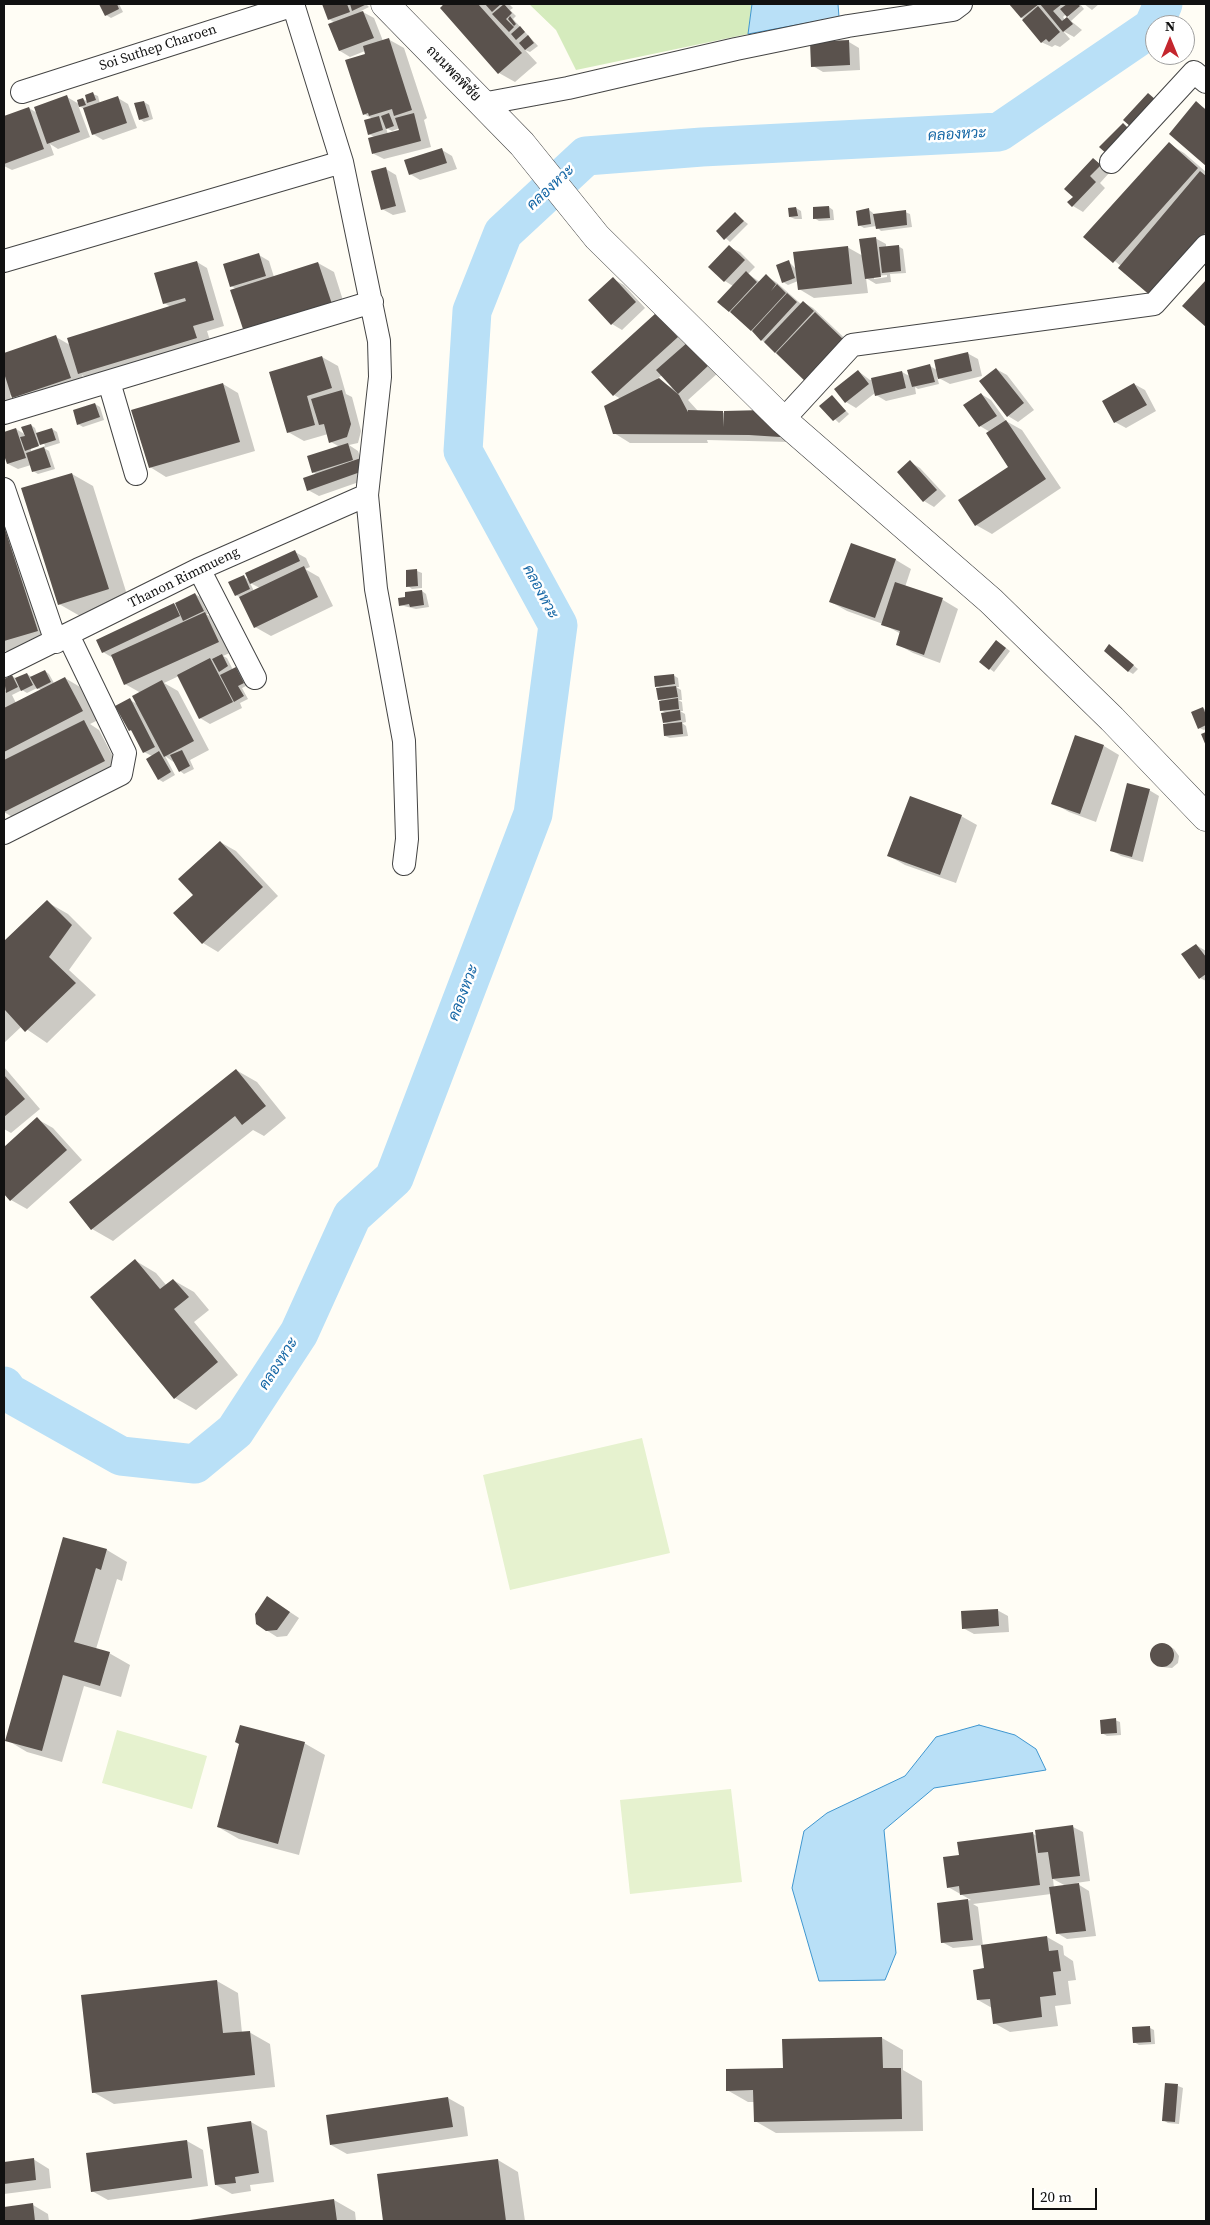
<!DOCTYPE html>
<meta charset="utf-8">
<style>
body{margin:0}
#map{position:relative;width:1210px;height:2225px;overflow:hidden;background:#fffdf5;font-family:"Source Serif 4",serif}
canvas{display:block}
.frame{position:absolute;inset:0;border:5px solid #111;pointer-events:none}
.north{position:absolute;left:1145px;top:15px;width:50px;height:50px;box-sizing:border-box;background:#fff;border:1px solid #a0a0a0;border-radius:50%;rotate:0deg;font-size:14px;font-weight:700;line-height:20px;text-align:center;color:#111}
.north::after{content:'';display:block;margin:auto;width:18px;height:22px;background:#c4262e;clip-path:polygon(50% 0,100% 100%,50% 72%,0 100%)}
.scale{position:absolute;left:1032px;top:2188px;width:65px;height:22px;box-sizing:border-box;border:2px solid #111;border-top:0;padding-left:6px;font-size:15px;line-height:18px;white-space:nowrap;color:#111;-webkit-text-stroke:4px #fff;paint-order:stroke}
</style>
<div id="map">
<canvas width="1210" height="2225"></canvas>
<div class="frame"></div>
<div class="north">N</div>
<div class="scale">20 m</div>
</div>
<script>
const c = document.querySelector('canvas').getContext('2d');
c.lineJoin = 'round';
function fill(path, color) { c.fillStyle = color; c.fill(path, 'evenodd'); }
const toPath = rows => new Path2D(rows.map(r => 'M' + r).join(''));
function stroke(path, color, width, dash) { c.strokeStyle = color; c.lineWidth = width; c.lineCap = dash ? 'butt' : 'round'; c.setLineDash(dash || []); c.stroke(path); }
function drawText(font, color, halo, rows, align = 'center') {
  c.font = font + ' "Source Serif 4",Sarabun,serif'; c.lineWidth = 5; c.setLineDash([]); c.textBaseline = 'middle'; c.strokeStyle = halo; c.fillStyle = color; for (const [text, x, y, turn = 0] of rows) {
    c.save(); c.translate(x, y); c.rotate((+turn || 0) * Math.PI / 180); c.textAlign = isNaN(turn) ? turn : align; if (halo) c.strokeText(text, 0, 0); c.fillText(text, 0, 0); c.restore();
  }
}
const green = toPath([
 [529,4,752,4,748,34,576,70,556,30]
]);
const pitch = toPath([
 [642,1438,670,1553,510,1590,483,1475],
 [117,1730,207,1756,192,1809,102,1783],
 [731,1789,742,1882,630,1894,620,1800]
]);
const water = toPath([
 [752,4,838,4,839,17,748,34,752,4],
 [979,1725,1015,1735,1036,1749,1046,1770,934,1788,884,1830,896,1953,885,1980,819,1981,792,1888,804,1831,827,1813,905,1776,936,1737,979,1725]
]);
const shadow = toPath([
 [100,4,119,4,123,12,111,18,106,15],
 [323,4,366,4,369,7,361,11,374,18,383,41,388,39,404,48,427,118,424,120,431,147,384,159,374,154,376,138,369,134,373,119,364,114,365,51,350,57,340,51,335,23,329,19],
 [386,128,392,131,400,128,400,131,388,134],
 [441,4,509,4,513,8,510,10,516,16,513,19,538,46,530,52,525,50,537,63,515,82,499,73],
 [1011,4,1080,4,1084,9,1071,21,1082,30,1074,37,1063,31,1070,39,1060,47,1055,45,1052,47,1041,42],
 [1066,14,1069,17,1065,20,1063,17],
 [1084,4,1099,4,1092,10],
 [849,42,859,48,860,70,823,72,813,66],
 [93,94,98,96,100,104,118,98,128,104,137,128,103,140,93,134,84,109,78,105,90,137,58,149,50,144,54,155,12,170,4,166,4,118,29,108,37,113,67,97,79,104,83,99,88,102],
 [144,102,149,105,153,119,144,122,140,119],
 [1196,103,1206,109,1206,164,1170,134],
 [1169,144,1184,153,1206,172,1206,259,1121,266,1085,237],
 [442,150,452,156,457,169,420,180,410,174],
 [1094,160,1110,172,1100,183,1105,188,1083,212,1073,206,1074,197],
 [386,169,396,175,406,212,393,215,382,209],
 [829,207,833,210,834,220,819,221,814,218],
 [796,208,801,211,802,219,795,219,790,217],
 [869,210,873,213,874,215,905,212,910,214,912,227,881,231,876,226,864,228,859,225],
 [735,214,748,224,730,242,718,231],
 [875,238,886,244,886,247,898,246,903,249,906,273,890,274,891,282,876,284,866,278,868,293,814,298,799,289,798,281,788,285,783,282,788,261,796,269,847,247,863,256],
 [887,275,887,277,874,279,874,276],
 [729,247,740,252,755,267,748,274,760,282,766,276,776,282,801,304,803,302,813,308,857,350,810,384,730,311,733,286,725,281,710,267],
 [259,255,269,261,274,277,318,263,334,272,347,313,236,289,231,286],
 [197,262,207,268,224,326,207,331,212,347,95,383,82,375,86,387,29,406,10,395,13,405,4,408,4,354,56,337,70,345,171,307,164,303],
 [613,279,624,285,645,308,622,330,612,324],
 [656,315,719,372,688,400,698,411,725,413,764,411,790,442,707,440,708,443,630,443,614,433,621,399,614,395],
 [662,375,674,389,657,379],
 [967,353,978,359,982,376,950,384,937,377,939,384,918,389,915,387,916,394,886,401,876,395,875,393,856,408,846,402,858,371,870,380,902,372,911,377,930,366,937,370],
 [322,357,338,366,346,394,352,397,361,431,358,443,349,445,358,451,361,459,376,476,319,496,308,490,317,475,313,472,340,447,331,442,328,434,304,441,288,432],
 [996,369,1007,375,1034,410,1018,422,1008,416],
 [223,384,238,393,255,451,166,477,150,467],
 [1134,384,1145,390,1156,411,1126,428,1115,422],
 [981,394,991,400,1006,421,1022,430,1061,488,992,534,976,525,1009,467,990,432,980,426,965,405],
 [832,397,849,414,839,423,821,406],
 [95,404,100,407,104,420,83,427,78,424],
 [31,425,35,428,37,434,52,429,57,432,60,443,44,448,49,451,55,469,38,474,33,471,31,465,18,469,8,464,4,451,4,433,16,429,26,435],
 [44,443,45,446,31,451,31,448],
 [910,462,920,468,946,496,934,507,924,501],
 [72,474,93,486,129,601,80,616,59,604],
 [4,506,58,642,14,656,4,650],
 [851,544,896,560,911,569,905,587,943,600,958,609,940,663,913,653,897,644,901,634,883,624,847,611,831,602],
 [295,552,306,558,310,567,305,569,319,577,333,606,271,636,255,627,241,598,236,595,244,577,249,580],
 [250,583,260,588,254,591],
 [417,571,422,573,422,588,412,589,408,586],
 [422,591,426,594,429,607,416,609,400,605,407,598],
 [195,594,200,597,208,614,206,614,221,623,234,651,223,656,227,658,233,670,236,668,241,671,248,685,242,688,248,699,240,703,242,708,210,724,200,718,179,676,164,683,178,691,209,750,190,760,194,769,184,774,180,771,175,763,165,756,175,775,163,782,158,779,152,756,144,752,135,733,130,730,130,700,137,704,141,693,125,684,113,658,103,652,98,641,174,604,178,607],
 [1001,644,1010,651,994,672,981,662],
 [1110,646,1138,669,1133,674,1128,671],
 [45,671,49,674,54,683,65,678,80,687,98,720,90,724,99,730,120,770,19,821,4,812,4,690,7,692,4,680,12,676,17,679,27,674,32,677],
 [37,688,41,690,16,703,12,695,22,690,27,693],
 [673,675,678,678,679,687,676,687,681,690,682,700,678,700,682,702,683,711,680,711,685,714,686,722,682,723,686,726,688,736,670,738,665,736,668,724,664,722,666,713,661,710,663,702,659,699,662,689,657,686],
 [1203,708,1206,710,1206,729,1204,730,1199,728],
 [1104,746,1119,755,1096,822,1069,812,1053,803],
 [1149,790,1159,796,1143,862,1121,856,1111,850],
 [961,816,977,825,956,883,905,865,889,856],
 [220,842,236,851,278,896,218,952,203,943,195,895],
 [47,902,68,914,92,938,69,970,96,995,47,1043,22,1026,4,1043,4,943],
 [1196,945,1206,951,1206,981,1200,978],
 [4,1067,40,1109,11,1133,4,1129],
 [236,1070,257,1082,286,1118,264,1136,253,1130,113,1241,92,1229],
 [37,1119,53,1128,82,1160,27,1209,11,1200,4,1192,4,1149],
 [136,1261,156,1273,167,1286,173,1280,194,1292,209,1310,194,1322,238,1375,196,1410,175,1398],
 [64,1538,107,1550,127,1562,122,1581,117,1579,96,1649,109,1653,130,1665,121,1697,84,1686,62,1762,27,1752,7,1740],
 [278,1604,299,1618,287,1636,277,1637,266,1630],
 [997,1610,1008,1616,1009,1632,974,1634,963,1628],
 [1158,1644,1169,1646,1174,1649,1179,1656,1178,1663,1172,1668,1162,1667,1152,1659,1153,1649],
 [1115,1720,1120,1722,1121,1735,1107,1736,1102,1733],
 [304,1743,325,1755,299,1855,239,1839,218,1827],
 [1073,1827,1083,1832,1090,1881,1076,1883,1089,1891,1096,1936,1067,1939,1057,1933,1051,1894,973,1904,978,1907,983,1946,1047,1937,1063,1946,1064,1955,1073,1961,1076,1980,1068,1981,1071,2004,1055,2006,1058,2026,1010,2032,994,2023,992,2008,978,2000,986,1969,983,1945,953,1948,942,1942,938,1904,971,1900,948,1887,960,1856,1033,1834,1037,1836],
 [1053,1879,1066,1886,1054,1888],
 [217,1981,238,1993,242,2033,249,2032,270,2044,275,2087,114,2104,93,2092],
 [1150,2028,1154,2030,1155,2044,1139,2045,1134,2042],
 [882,2038,903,2050,903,2070,922,2081,923,2131,776,2133,755,2121,755,2102,748,2102,727,2090,784,2069],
 [1178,2086,1183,2088,1179,2124,1168,2123,1163,2120],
 [448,2098,464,2107,468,2136,347,2154,331,2145],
 [251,2122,267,2131,274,2182,250,2185,251,2191,232,2194,216,2185,208,2128],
 [187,2141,203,2150,208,2186,108,2200,92,2191],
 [33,2159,49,2169,51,2188,4,2194,4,2163],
 [498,2160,518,2172,525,2221,384,2221,378,2175],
 [334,2200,355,2212,356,2221,191,2221],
 [33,2205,48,2214,49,2221,4,2221,4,2208]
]);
const river = toPath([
 [4,1386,9,1393,121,1456,195,1464,235,1431,299,1333,352,1216,394,1178,533,814,558,625,463,451,472,311,503,233,586,156,702,147,999,132,1153,27,1163,4]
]);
const building = toPath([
 [99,4,117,4,119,9,105,16],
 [322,4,347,4,350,12,328,20],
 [350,4,367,4,352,11],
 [444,4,478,4,522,53,498,74,440,8],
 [485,4,501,4,492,12],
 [504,4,512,13,506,19,514,27,509,32,492,14],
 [1009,4,1039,4,1021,18],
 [1040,4,1062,4,1053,11,1062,21,1067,17,1060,9,1067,4,1078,4,1080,6,1067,17,1073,24,1063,32],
 [1038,6,1060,32,1049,42,1046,39,1041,43,1022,20],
 [363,11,374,38,339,51,328,24],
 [510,16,516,24,514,26,508,19],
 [520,26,525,32,516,40,511,34],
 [528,35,534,43,525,50,519,43],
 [389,38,412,110,394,116,392,109,369,116,368,113,363,115,345,60,365,54,363,46],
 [849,40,850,65,811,67,810,42],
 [93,92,96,100,87,103,85,95],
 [1148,93,1156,100,1131,127,1123,120],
 [67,95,80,132,47,144,34,107],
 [118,96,127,123,92,135,83,108],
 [83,98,86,105,79,107,77,100],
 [144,101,149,117,139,120,134,103],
 [1196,101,1206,110,1206,166,1169,134],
 [29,107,44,149,4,164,4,116],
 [389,113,394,126,386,129,381,116],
 [414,113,421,141,372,154,368,138,399,130,395,118],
 [379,116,383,130,368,135,364,120],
 [1123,123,1131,131,1108,155,1099,147],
 [1169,142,1198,168,1113,263,1083,237],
 [442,148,447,163,409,175,404,160],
 [1093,158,1101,165,1090,176,1096,182,1072,207,1067,202,1073,197,1064,189],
 [386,167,396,206,381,210,371,171],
 [1200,171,1206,176,1206,232,1152,297,1118,268],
 [829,206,830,218,813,219,813,207],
 [796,207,798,216,789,217,788,208],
 [869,208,871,224,858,226,856,211],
 [906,210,907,225,876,229,873,214],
 [735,212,744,221,724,240,716,231],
 [876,237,881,277,865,279,859,239],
 [729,245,745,260,724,282,708,267],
 [899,245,901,271,882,273,879,247],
 [848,246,852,284,798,290,793,252],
 [259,253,266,276,230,287,223,264],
 [789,260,795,278,782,283,776,265],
 [197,261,214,320,193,326,197,338,78,374,67,338,186,301,185,298,163,304,154,273],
 [318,262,332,304,244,332,230,290],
 [746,271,757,282,729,312,717,302],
 [766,274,776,284,771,291,777,284,786,293,751,331,730,312],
 [613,277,636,302,611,325,588,300],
 [1206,280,1206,327,1182,306],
 [787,293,797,302,761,341,752,331],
 [803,301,814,311,775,353,764,342],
 [815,312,848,344,809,385,776,353],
 [656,313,678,337,613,396,591,372],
 [56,335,71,378,12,398,4,373,4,353],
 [688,342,709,365,678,394,656,370],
 [968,352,972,371,938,379,934,360],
 [322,356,332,388,307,396,315,425,287,433,269,372],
 [930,364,935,382,912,387,907,370],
 [996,368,1024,403,1007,417,979,381],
 [858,370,869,384,845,403,834,389],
 [902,371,906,388,875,396,871,378],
 [659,378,679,395,688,412,688,410,723,411,724,427,724,411,764,410,781,427,780,437,749,435,613,434,604,406],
 [223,383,240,442,149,468,131,410],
 [1134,383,1147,405,1114,423,1102,401],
 [342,390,351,424,347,437,329,443,324,424,319,425,311,399],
 [981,393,997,416,979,427,963,405],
 [832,395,846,411,833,421,819,406],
 [95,403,100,417,77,425,73,410],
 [1006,420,1046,479,975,526,958,500,1008,467,986,433],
 [31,424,39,446,25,451,20,437,25,436,21,427],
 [16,428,26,458,7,464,4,455,4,432],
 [52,428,56,440,40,445,36,433],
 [348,443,353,460,312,473,307,456],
 [44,447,51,467,32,472,26,453],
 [361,458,366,470,307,491,303,478],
 [910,460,937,490,923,502,897,472],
 [72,473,109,589,58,605,21,488],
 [4,526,38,631,4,641],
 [851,543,896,559,875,618,829,602],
 [295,550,300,561,250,584,245,573],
 [304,566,318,597,254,628,239,597],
 [417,569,418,586,406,587,406,570],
 [244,575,250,589,235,596,228,582],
 [895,582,943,598,924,655,896,645,900,631,881,625],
 [422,590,424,605,410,607,409,604,399,606,398,598,405,597,405,592],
 [195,593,204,611,183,621,175,603],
 [174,603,180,616,102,653,96,640],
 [205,612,219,642,124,685,111,655],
 [996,640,1006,648,989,670,979,662],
 [1109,644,1134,665,1128,672,1104,651],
 [222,654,228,666,219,672,212,659],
 [210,658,233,702,199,719,177,675],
 [236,667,244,683,238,686,244,696,234,702,220,675],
 [45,670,51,682,37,689,30,677],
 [27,673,33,685,21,691,15,678],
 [674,674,675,684,655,687,654,676],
 [12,675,18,687,6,693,4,679],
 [65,677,83,711,4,752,4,708],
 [162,680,194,741,164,757,132,696],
 [676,686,678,697,658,700,656,688],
 [130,698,155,747,143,753,131,730,129,731,115,706],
 [678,698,679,709,660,711,659,701],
 [1203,707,1206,715,1206,725,1198,729,1191,712],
 [680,710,681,720,663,723,661,713],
 [84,720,105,761,4,812,4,760],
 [682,722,683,734,664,736,663,724],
 [1206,732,1206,746,1201,734],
 [1075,735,1104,745,1080,814,1051,804],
 [182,750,190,766,179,772,170,755],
 [159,751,171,772,158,780,146,759],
 [1127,783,1150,789,1132,857,1110,851],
 [910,796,962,815,940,875,887,856],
 [220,841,263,887,202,944,173,913,193,895,178,879],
 [47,900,72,925,49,957,76,983,25,1032,5,1010,4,1012,4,941],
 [1196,944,1206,957,1206,974,1199,979,1181,954],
 [236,1069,266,1106,242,1125,235,1116,91,1230,69,1202],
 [4,1075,25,1099,4,1117],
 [37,1117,67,1150,10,1201,4,1194,4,1147],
 [135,1259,160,1289,173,1279,189,1297,174,1309,218,1362,174,1399,90,1297],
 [63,1537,107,1549,101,1570,96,1568,74,1642,110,1652,100,1686,63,1675,42,1751,5,1741],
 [267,1596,290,1612,277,1630,266,1631,256,1624,255,1614],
 [998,1609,999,1626,962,1629,961,1611],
 '1150 1655a12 12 0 1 1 24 0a12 12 0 1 1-24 0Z',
 [1116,1718,1117,1733,1101,1734,1100,1720],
 [240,1725,305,1742,278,1844,217,1827,239,1744,235,1742],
 [1073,1825,1080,1876,1052,1879,1048,1852,1038,1853,1035,1830],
 [1033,1832,1040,1885,960,1895,959,1886,947,1888,943,1857,959,1855,957,1842],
 [1079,1883,1086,1931,1056,1934,1049,1887],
 [968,1899,973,1940,941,1943,937,1903],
 [1047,1936,1049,1951,1058,1950,1061,1971,1053,1972,1056,1995,1040,1997,1042,2017,993,2024,990,1999,977,2000,973,1970,984,1968,981,1945],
 [217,1980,223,2033,250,2031,255,2075,92,2093,81,1995],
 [1150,2026,1151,2042,1133,2043,1132,2027],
 [882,2037,883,2068,901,2068,902,2119,754,2122,753,2090,726,2091,726,2069,783,2068,782,2039],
 [1165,2083,1178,2084,1175,2122,1162,2121],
 [448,2097,453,2127,330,2145,326,2115],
 [251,2121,259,2173,235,2177,236,2183,215,2185,207,2127],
 [187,2140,192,2178,91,2192,86,2153],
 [34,2158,36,2180,4,2184,4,2162],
 [498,2159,506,2221,383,2221,377,2174],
 [334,2199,337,2221,190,2221,190,2220],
 [33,2203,35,2221,4,2221,4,2207]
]);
const minor = toPath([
 [293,4,342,162,379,341,380,377,367,495,376,589,404,741,407,839,404,864],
 [22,92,294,5],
 [482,104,568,88,736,49,848,26,953,10,961,4],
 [1111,162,1194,72,1206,82],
 [4,261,342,162],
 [109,382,136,474],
 [4,413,372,302],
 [783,420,852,345,1154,304,1206,246],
 [4,489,56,642],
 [199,569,255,678],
 [4,666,199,569,367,495],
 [4,833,121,774,125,753,68,635]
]);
const tertiary = toPath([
 [385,4,522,144,597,237,783,420,991,601,1112,719,1206,817]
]);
const streetNames = [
 ["Soi Suthep Charoen",158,48,-18],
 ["ถนนพลพิชัย",453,74,46],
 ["Thanon Rimmueng",184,578,-26]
];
const waterNames = [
 ["คลองหวะ",957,135,-3],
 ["คลองหวะ",551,188,-43],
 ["คลองหวะ",540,592,62],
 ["คลองหวะ",464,993,-69],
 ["คลองหวะ",279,1364,-57]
];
fill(green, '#d5ebbd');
fill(pitch, '#e6f2cf');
fill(water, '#b9e0f7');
stroke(water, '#3f96cf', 1);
fill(shadow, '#0003');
stroke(river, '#b9e0f7', 39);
fill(building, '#5a524d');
stroke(minor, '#444', 24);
stroke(tertiary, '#444', 29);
stroke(minor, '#fff', 22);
stroke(tertiary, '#fff', 28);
drawText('14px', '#111', '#fff', streetNames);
drawText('italic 15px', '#1768a6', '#fff', waterNames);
</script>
